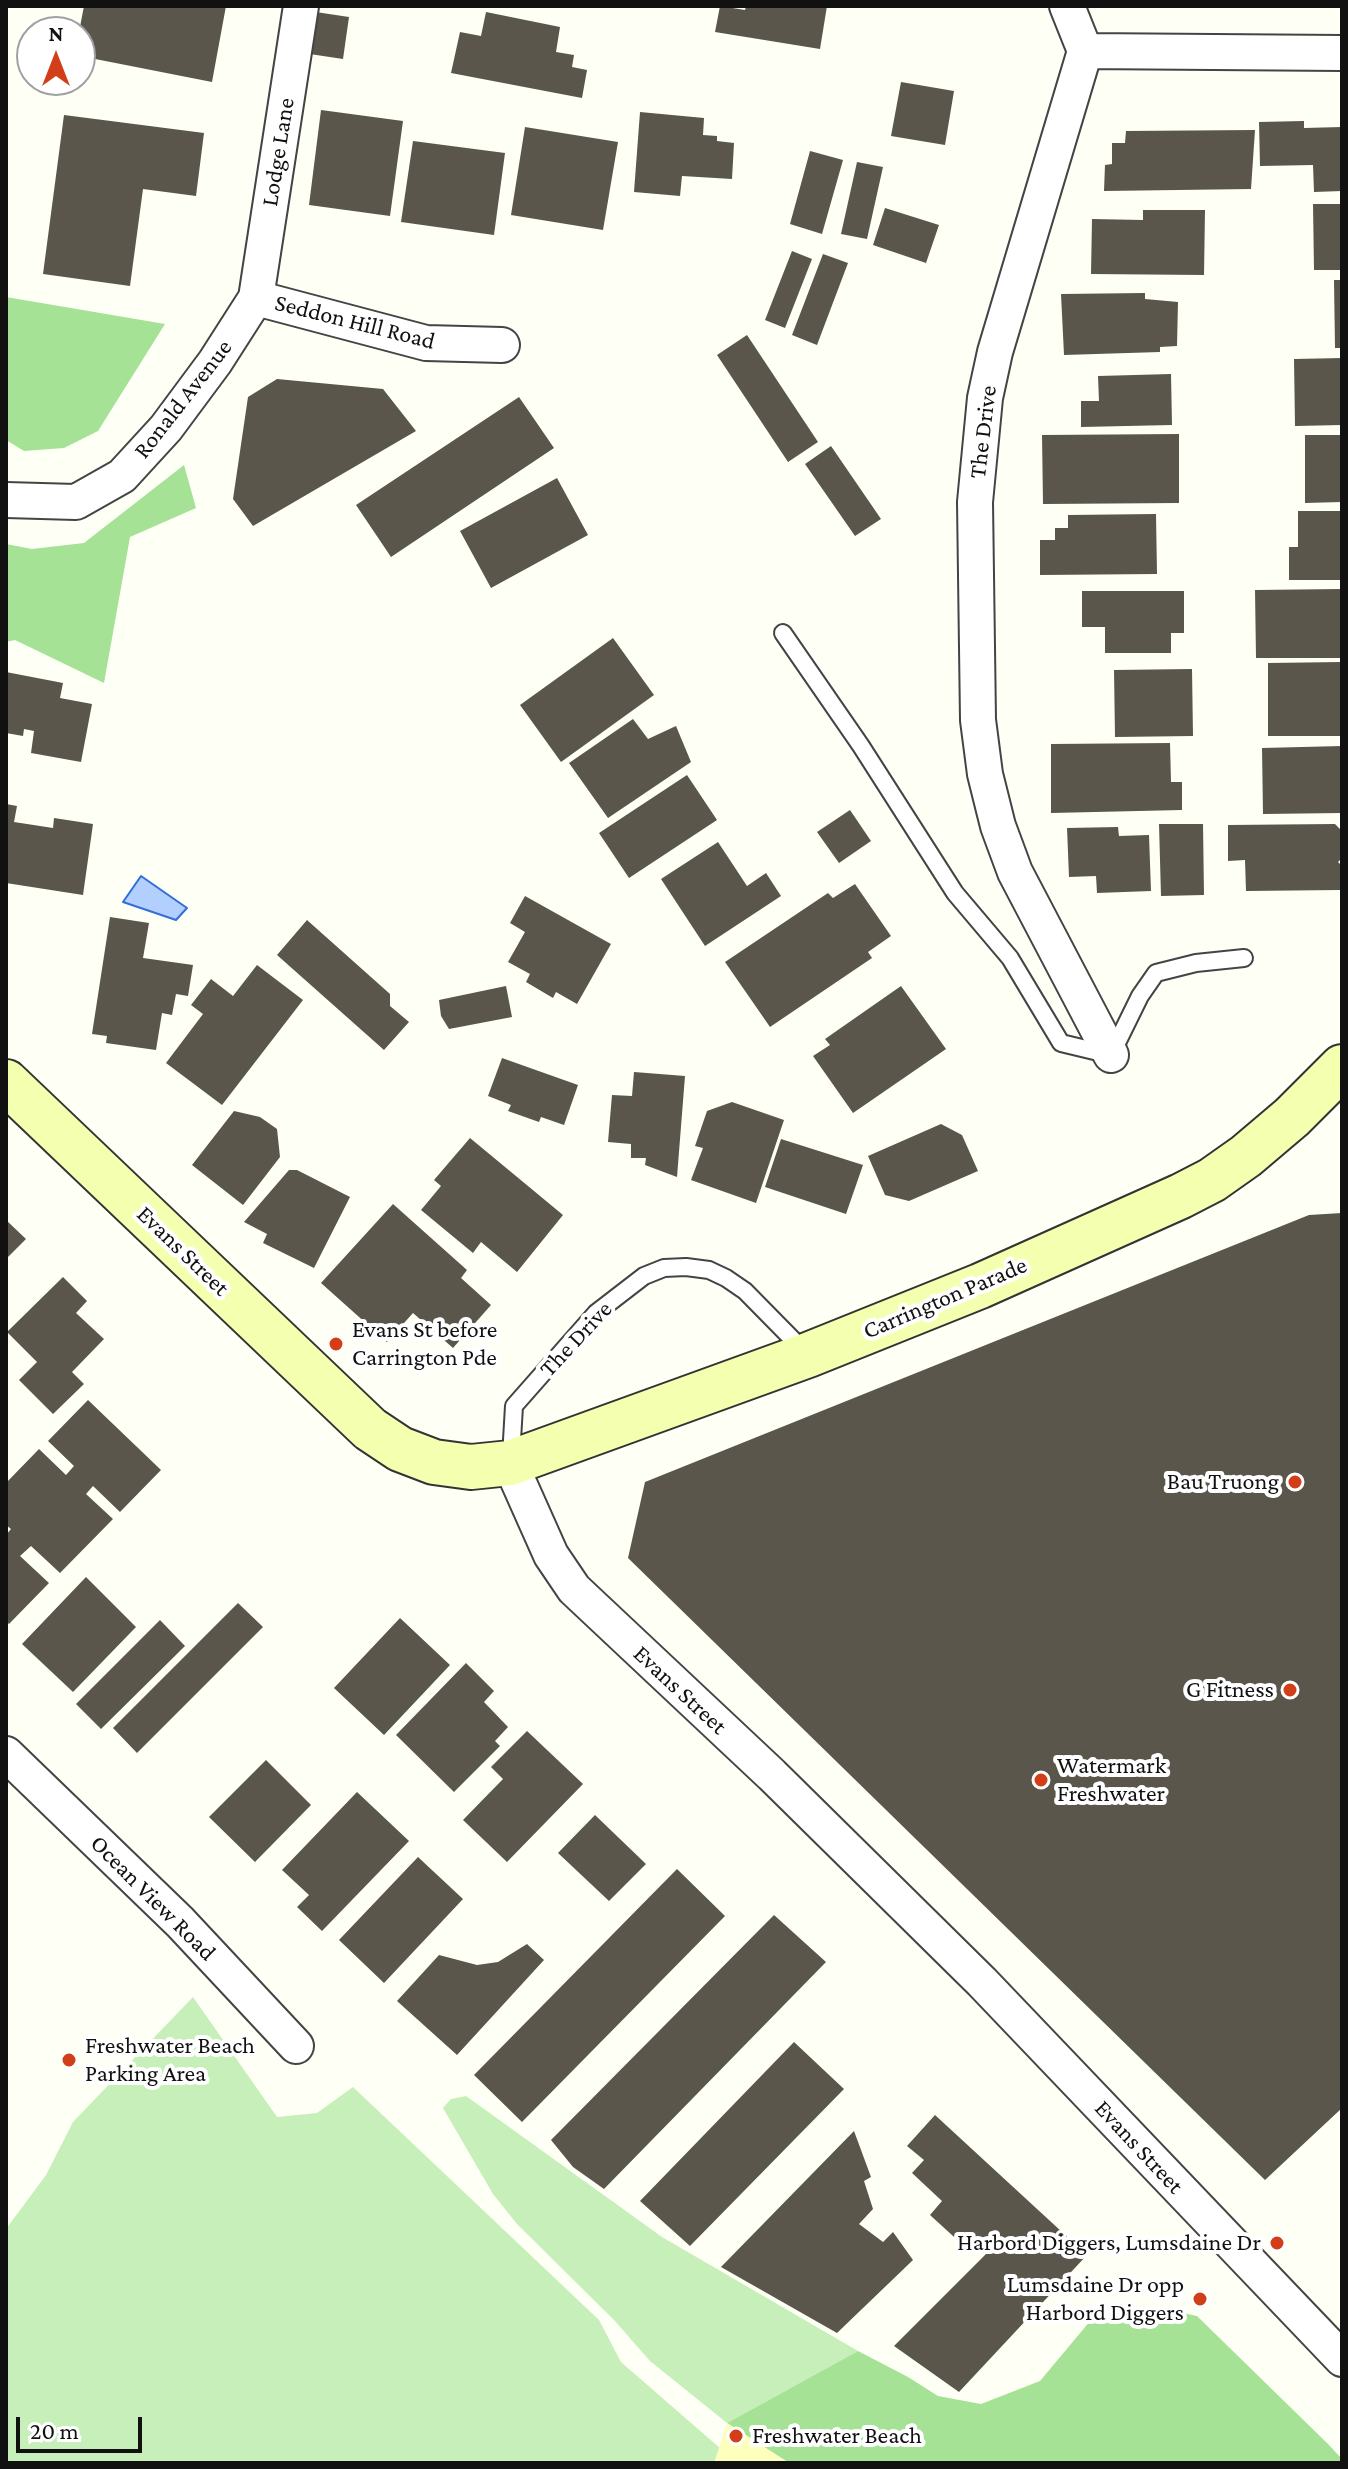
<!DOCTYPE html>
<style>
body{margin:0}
#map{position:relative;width:1348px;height:2469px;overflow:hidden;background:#fefff5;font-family:"Crimson Pro",serif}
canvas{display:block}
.frame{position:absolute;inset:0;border:8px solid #111;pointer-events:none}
.north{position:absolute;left:16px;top:16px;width:80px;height:80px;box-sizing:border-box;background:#fff;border:2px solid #a0a0a0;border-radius:50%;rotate:0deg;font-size:22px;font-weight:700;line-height:32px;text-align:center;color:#111}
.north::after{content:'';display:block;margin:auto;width:28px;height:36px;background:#d23e18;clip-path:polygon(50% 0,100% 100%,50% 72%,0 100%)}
.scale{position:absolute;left:16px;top:2417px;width:126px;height:36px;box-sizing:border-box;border:4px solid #111;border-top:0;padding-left:10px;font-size:24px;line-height:28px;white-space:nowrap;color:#111;-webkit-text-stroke:6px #fff;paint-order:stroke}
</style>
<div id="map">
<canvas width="1348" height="2469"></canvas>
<div class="frame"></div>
<div class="north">N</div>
<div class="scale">20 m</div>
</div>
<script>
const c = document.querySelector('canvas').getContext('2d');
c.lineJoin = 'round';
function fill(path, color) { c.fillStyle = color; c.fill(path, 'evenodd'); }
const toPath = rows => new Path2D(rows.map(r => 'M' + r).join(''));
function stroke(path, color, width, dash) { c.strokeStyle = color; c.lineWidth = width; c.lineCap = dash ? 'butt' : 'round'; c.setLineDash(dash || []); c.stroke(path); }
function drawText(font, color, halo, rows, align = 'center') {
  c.font = font + ' "Crimson Pro",serif'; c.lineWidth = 8; c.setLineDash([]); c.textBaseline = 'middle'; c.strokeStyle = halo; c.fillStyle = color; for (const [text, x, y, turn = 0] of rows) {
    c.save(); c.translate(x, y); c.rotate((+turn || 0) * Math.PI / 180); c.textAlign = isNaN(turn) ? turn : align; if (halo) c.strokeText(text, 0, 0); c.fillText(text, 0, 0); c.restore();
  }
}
const green = toPath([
 [193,1997,277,2117,317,2113,353,2087,599,2320,621,2362,721,2449,714,2463,6,2463,6,2229,46,2175,73,2122],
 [466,2096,662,2237,858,2351,727,2423,650,2361,614,2320,517,2224,493,2194,443,2108,451,2099]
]);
const forest = toPath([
 [6,297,165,324,98,431,64,448,24,451,6,440],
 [184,465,196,508,130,537,104,683,15,640,6,642,6,544,32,549,84,543],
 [1165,2309,1197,2316,1328,2444,1342,2459,1342,2463,789,2463,727,2423,858,2351,908,2377,938,2396,981,2404,1040,2381,1091,2320,1122,2318]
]);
const sand = toPath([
 [727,2423,789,2463,714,2463]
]);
const water = toPath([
 [141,876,187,908,176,920,123,902,141,876]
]);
const building = toPath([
 [84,6,226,6,212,82,80,56,79,32],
 [720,6,745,10,746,6,827,6,820,49,715,32],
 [309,11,349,17,343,59,303,53],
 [486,12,560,27,556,52,574,55,572,67,587,70,582,98,451,73,460,32,481,36],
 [901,82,954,91,945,145,891,136],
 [321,110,403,121,390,216,309,205],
 [640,112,704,118,703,135,717,136,717,141,734,143,732,179,682,176,680,196,634,192],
 [64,115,204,133,196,196,143,189,130,286,43,274],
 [1304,121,1304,128,1342,127,1342,191,1314,192,1313,165,1260,166,1259,122],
 [525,127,618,142,603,230,511,215],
 [1255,130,1251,189,1104,191,1105,165,1112,164,1112,143,1125,143,1126,131],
 [413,141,505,153,494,235,401,222],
 [810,151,843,160,822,234,790,224],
 [857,162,883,167,867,239,841,234],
 [1313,204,1342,204,1342,270,1314,270],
 [885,208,939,225,926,263,873,245],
 [1143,210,1205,210,1204,275,1091,274,1092,219,1143,220],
 [792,251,812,259,785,328,765,320],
 [823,254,848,263,817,345,792,335],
 [1334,280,1342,280,1342,348,1335,348],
 [1145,293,1145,299,1178,302,1177,346,1160,347,1160,352,1064,355,1061,294],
 [747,335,818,442,788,462,717,355],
 [1342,358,1342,425,1295,426,1294,359],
 [1171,374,1172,425,1081,427,1081,401,1099,401,1098,376],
 [277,379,383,389,416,431,253,526,233,499,248,397],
 [519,397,554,448,391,557,356,505],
 [1179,434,1179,503,1043,504,1042,435],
 [1305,435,1342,435,1342,502,1305,503],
 [831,446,881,519,855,536,805,464],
 [557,478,588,535,491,588,460,531],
 [1298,511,1342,511,1342,580,1289,580,1289,547,1298,547],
 [1156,514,1157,574,1040,575,1040,540,1055,540,1055,528,1068,528,1068,515],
 [1342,589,1342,658,1256,658,1255,590],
 [1082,591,1184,591,1184,633,1171,633,1171,653,1105,653,1105,627,1082,627],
 [613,638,654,695,561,762,520,705],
 [1342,662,1342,736,1268,736,1268,663],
 [1192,669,1193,736,1115,737,1114,670],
 [6,672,63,683,60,698,92,704,81,762,31,753,34,731,24,729,23,736,6,733],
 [633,719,648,739,676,726,691,762,608,818,569,763],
 [1170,743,1171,782,1182,782,1182,810,1051,813,1051,744],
 [1342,746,1342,813,1263,814,1262,748],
 [687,775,717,820,629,878,599,833],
 [6,804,17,806,14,822,53,828,54,818,93,824,83,895,6,883],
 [850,810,871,841,839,863,817,832],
 [1159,824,1203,824,1204,895,1161,896],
 [1335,824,1342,831,1342,858,1338,862,1342,866,1340,890,1246,891,1245,860,1228,861,1228,825],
 [1118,827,1119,836,1149,835,1151,891,1097,893,1096,876,1069,877,1067,828],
 [718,842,747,886,766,873,781,896,705,946,661,879],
 [855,884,891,936,868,952,872,958,770,1027,725,962,828,893,833,898],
 [525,896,611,944,577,1004,556,992,553,998,526,982,530,974,508,962,525,932,510,923],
 [110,917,149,923,143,958,193,965,188,996,176,994,172,1015,162,1013,156,1050,106,1043,107,1036,92,1034],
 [307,920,390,994,390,1006,409,1022,384,1050,277,955],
 [257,965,303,1000,222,1105,166,1063,203,1014,191,1005,211,979,233,996],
 [506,986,512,1017,449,1029,441,1016,439,1000],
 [901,986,946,1049,853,1113,813,1056,830,1045,825,1039],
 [502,1058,578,1085,564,1125,541,1117,539,1122,508,1111,511,1105,488,1096],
 [634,1072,685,1076,677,1177,645,1165,646,1158,631,1158,631,1144,608,1142,612,1095,632,1096],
 [732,1102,784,1120,756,1203,691,1180,703,1148,695,1146,707,1111],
 [234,1111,260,1117,277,1129,280,1157,243,1205,192,1165],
 [941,1124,962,1135,978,1171,909,1201,885,1195,868,1156],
 [470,1138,563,1215,517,1272,481,1242,473,1253,421,1210,441,1186,434,1180],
 [781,1139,863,1165,846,1214,765,1187],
 [289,1170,297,1170,350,1197,314,1268,263,1243,267,1234,244,1222],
 [393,1204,467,1270,461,1278,491,1305,453,1348,413,1313,387,1342,321,1283],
 [1342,1213,1342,2108,1265,2180,628,1558,645,1482,1309,1215],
 [6,1220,26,1239,6,1259],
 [63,1277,87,1301,76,1313,104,1339,72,1372,84,1384,53,1414,19,1380,37,1362,7,1332],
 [88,1400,161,1470,120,1512,93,1486,86,1494,113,1519,60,1573,31,1546,20,1556,49,1583,9,1624,6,1621,6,1535,11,1529,6,1525,6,1483,39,1449,66,1475,74,1466,48,1441],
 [86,1577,136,1627,73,1692,22,1644],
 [238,1603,263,1627,137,1753,113,1728],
 [400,1618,450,1665,384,1735,334,1688],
 [160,1620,185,1646,101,1729,76,1704],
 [466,1663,494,1691,484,1702,508,1727,495,1741,500,1746,454,1792,396,1735],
 [527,1731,583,1784,507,1862,463,1820,503,1779,491,1767],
 [266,1760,311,1805,255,1862,209,1817],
 [357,1792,409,1841,322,1931,297,1907,309,1895,282,1870],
 [595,1815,646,1864,609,1901,558,1853],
 [418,1857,463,1899,384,1983,339,1940],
 [677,1869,725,1916,522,2122,474,2075],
 [774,1915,826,1962,604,2189,573,2167,551,2140],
 [527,1944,544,1960,457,2055,397,2001,439,1955,477,1965,498,1962],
 [794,2042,844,2089,690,2246,640,2201],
 [935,2115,1087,2255,959,2392,894,2346,989,2251,974,2238,965,2247,930,2215,942,2201,912,2173,924,2160,907,2146],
 [854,2131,871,2177,864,2181,873,2209,859,2224,883,2242,893,2232,913,2260,837,2333,721,2267]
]);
const lane = toPath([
 [783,633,861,746,955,893,1010,958,1061,1043,1111,1055,1140,996,1156,973,1196,963,1244,958],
 [511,1457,514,1406,596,1313,644,1276,664,1268,686,1267,709,1270,726,1278,745,1291,807,1354]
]);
const street = toPath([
 [1067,6,1085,51],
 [256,298,426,343,502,345],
 [6,500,76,502,122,476,166,428,215,362,256,298,301,6],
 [1111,1055,1015,872,998,826,985,774,978,720,975,502,985,398,995,352,1085,51,1342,53],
 [510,1463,551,1555,574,1589,772,1775,982,1982,1342,2359],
 [6,1754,180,1922,296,2046]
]);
const secondary = toPath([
 [6,1082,370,1429,400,1449,434,1462,471,1467,510,1463,808,1355,980,1286,1181,1196,1212,1180,1246,1156,1292,1117,1342,1067]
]);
const markers = [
 [336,1344,8,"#d23e18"],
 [1295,1482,8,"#d23e18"],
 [1290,1690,8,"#d23e18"],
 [1041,1780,8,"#d23e18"],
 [69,2060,8,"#d23e18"],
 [1277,2243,8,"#d23e18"],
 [1200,2299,8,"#d23e18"],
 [736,2436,8,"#d23e18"]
];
const streetNames = [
 ["Lodge Lane",278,152,-81],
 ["Seddon Hill Road",355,322,14],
 ["Ronald Avenue",183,399,-52],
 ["The Drive",983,432,-83],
 ["Evans Street",183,1251,44],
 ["Carrington Parade",945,1298,-23],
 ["The Drive",576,1339,-47],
 ["Evans Street",680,1690,43],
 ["Ocean View Road",153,1898,45],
 ["Evans Street",1139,2147,47]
];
const poiNames = [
 ["Evans St before",352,1330],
 ["Carrington Pde",352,1358],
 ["Bau Truong",1279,1482,"right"],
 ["G Fitness",1274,1690,"right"],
 ["Watermark",1057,1766],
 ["Freshwater",1057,1794],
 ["Freshwater Beach",85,2046],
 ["Parking Area",85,2074],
 ["Harbord Diggers, Lumsdaine Dr",1261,2243,"right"],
 ["Lumsdaine Dr opp",1184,2285,"right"],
 ["Harbord Diggers",1184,2313,"right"],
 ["Freshwater Beach",752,2436]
];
fill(green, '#c7efb9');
fill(forest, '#a5e296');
fill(sand, '#fdffbd');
fill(water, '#b3cffd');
stroke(water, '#326ddc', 2);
fill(building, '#5b564c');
stroke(lane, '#444', 20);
stroke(street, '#444', 38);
stroke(secondary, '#333', 48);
stroke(lane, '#fff', 16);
stroke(street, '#fff', 34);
stroke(secondary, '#f4ffb0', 44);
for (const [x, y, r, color] of markers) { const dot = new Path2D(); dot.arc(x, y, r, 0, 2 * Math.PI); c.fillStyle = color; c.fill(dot); stroke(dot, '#fff', 3); }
drawText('24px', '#111', '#fff', streetNames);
drawText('24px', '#111', '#fff', poiNames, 'left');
</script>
